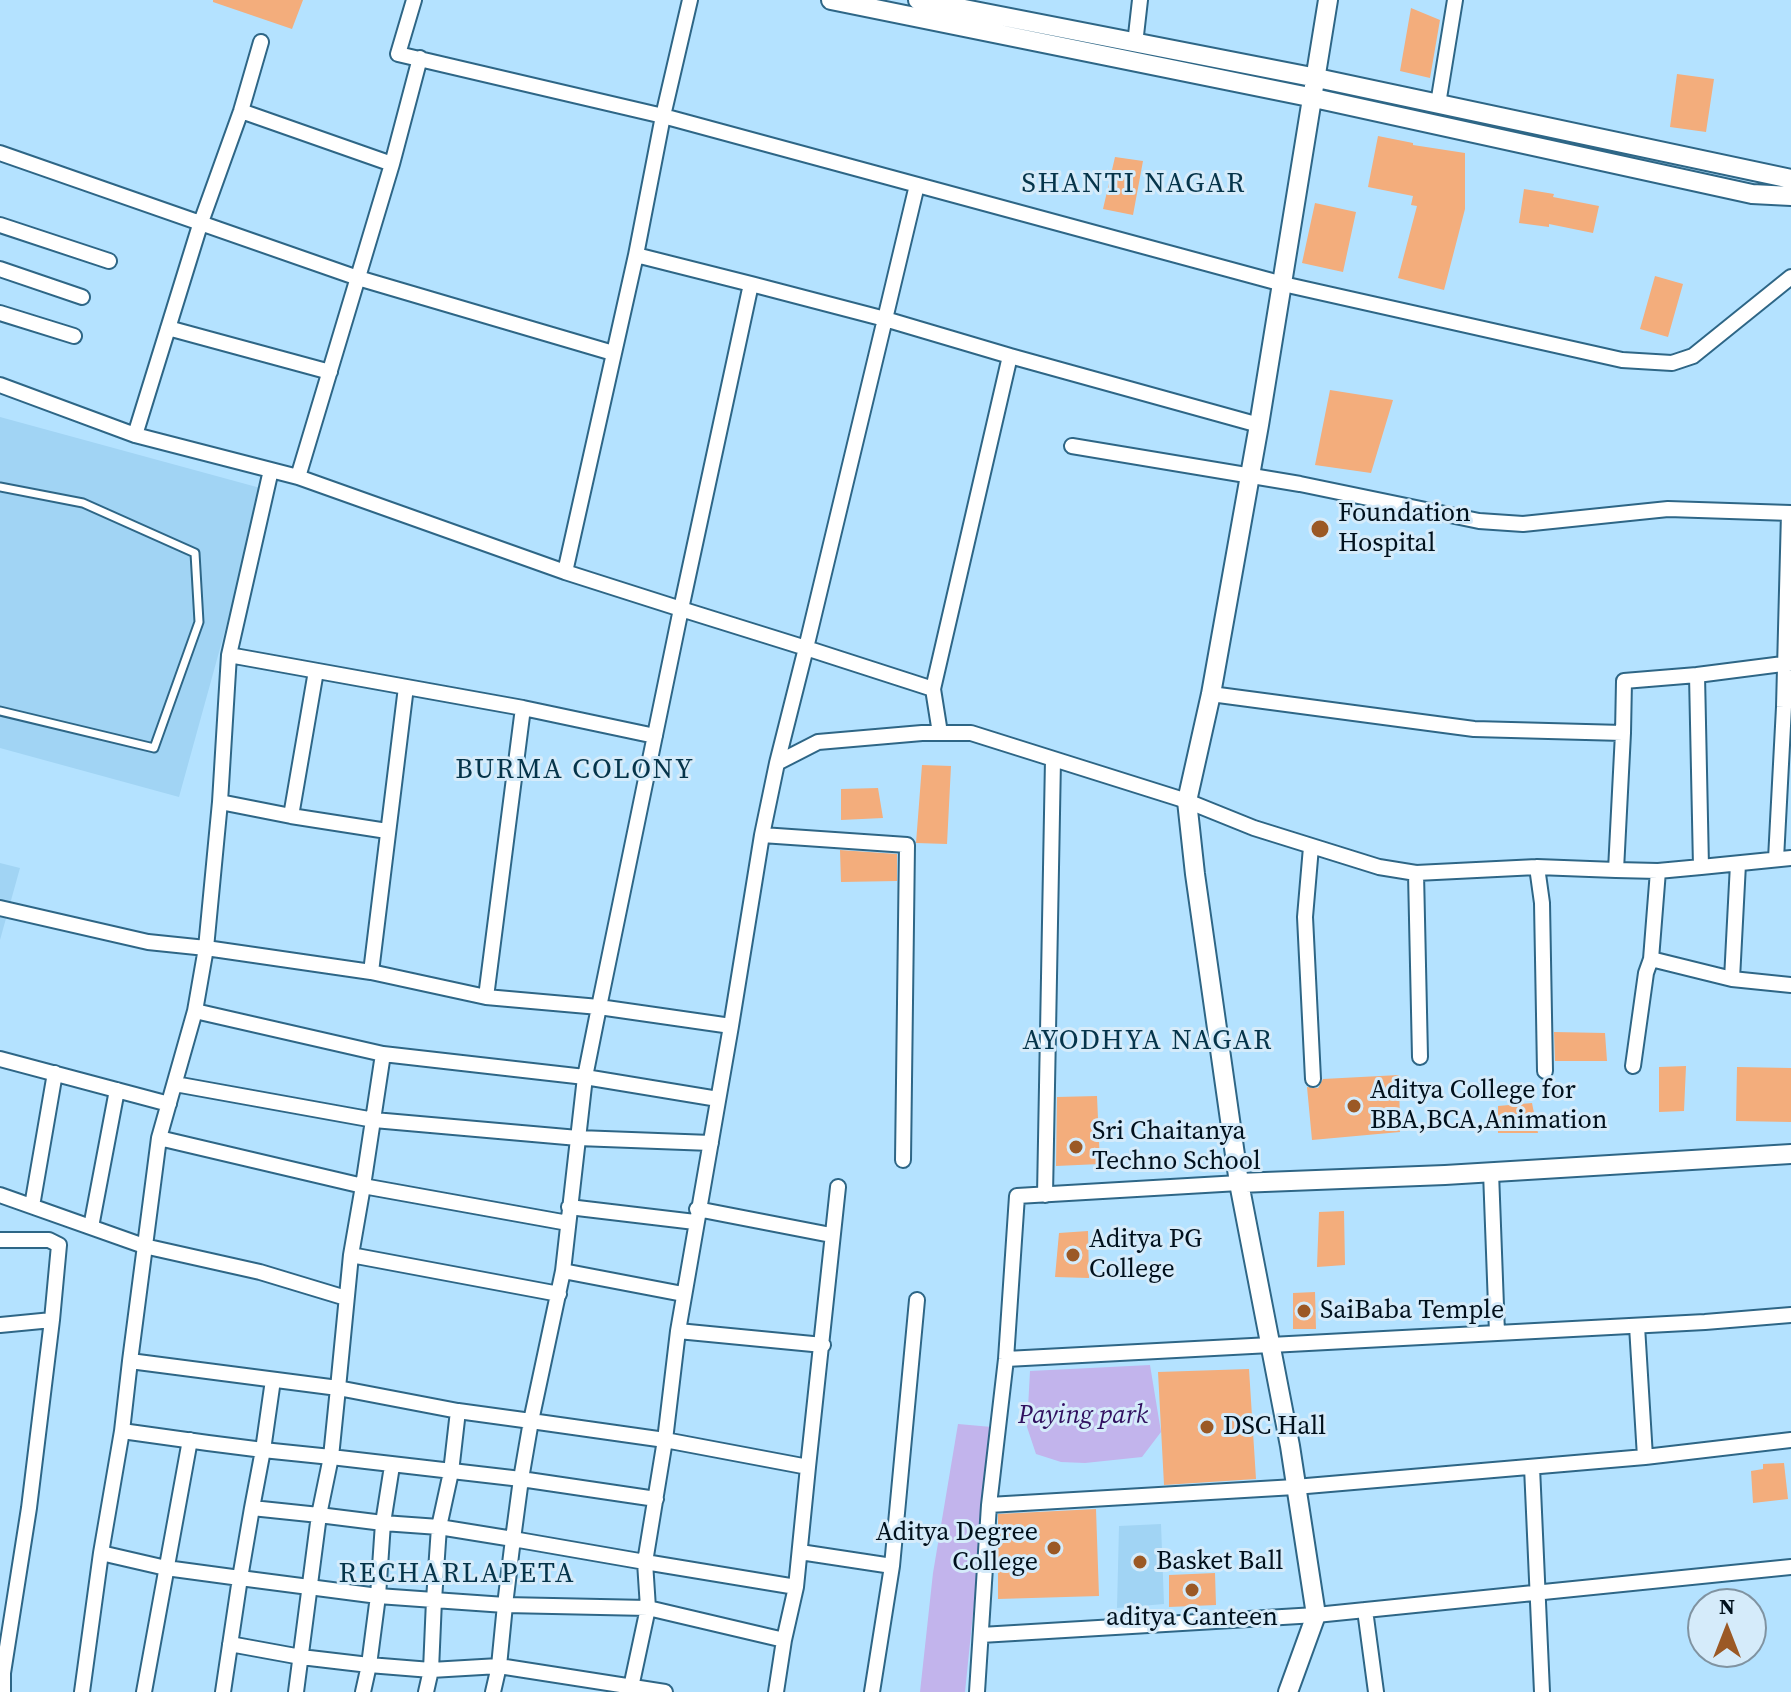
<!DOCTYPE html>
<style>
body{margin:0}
#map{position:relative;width:1791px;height:1692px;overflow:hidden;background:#b4e2ff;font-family:"Source Serif 4",serif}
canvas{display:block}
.north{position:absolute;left:1687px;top:1588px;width:80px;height:80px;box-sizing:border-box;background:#d5ebfa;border:2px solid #8093a1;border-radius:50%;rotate:0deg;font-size:22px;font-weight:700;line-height:32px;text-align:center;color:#00101c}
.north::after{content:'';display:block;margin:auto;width:28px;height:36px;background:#9b5925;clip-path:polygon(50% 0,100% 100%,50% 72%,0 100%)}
</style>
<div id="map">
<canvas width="1791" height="1692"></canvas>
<div class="north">N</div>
</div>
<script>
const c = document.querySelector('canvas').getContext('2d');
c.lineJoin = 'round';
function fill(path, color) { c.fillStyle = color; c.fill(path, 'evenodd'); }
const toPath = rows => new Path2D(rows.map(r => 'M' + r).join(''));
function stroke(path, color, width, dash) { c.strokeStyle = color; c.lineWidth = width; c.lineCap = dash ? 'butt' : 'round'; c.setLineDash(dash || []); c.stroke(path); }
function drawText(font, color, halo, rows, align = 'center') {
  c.font = font + ' "Source Serif 4",serif'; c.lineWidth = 6; c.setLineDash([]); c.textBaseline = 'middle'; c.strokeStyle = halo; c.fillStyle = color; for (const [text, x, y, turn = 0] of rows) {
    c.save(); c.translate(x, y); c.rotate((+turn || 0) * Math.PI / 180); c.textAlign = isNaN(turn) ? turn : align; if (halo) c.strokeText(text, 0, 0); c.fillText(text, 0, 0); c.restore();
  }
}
const built = toPath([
 [0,417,264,489,179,797,0,748],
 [0,863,20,868,0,940],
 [1161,1524,1164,1604,1117,1608,1119,1526]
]);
const green = toPath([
 [1150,1365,1161,1432,1142,1457,1085,1463,1061,1462,1036,1454,1027,1427,1030,1371],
 [958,1424,992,1427,965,1692,920,1692,933,1573]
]);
const building = toPath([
 [213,0,303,0,292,29,213,2],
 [1411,8,1440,20,1430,78,1400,71],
 [1677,74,1714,79,1706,132,1670,127],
 [1378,136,1413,143,1413,145,1465,153,1465,209,1444,290,1398,278,1417,206,1411,205,1413,196,1368,187],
 [1115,157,1143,161,1133,215,1103,209],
 [1524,189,1554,194,1553,197,1599,206,1593,233,1549,224,1549,227,1519,223],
 [1315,203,1356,212,1343,272,1302,263],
 [1655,276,1683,284,1668,337,1640,329],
 [1330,390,1393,400,1371,473,1315,465],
 [922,765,951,766,947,844,916,843],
 [878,788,883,818,841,820,841,789],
 [840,850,897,854,897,881,841,882],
 [1554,1032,1605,1033,1607,1061,1555,1061],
 [1686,1066,1684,1111,1659,1112,1659,1067],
 [1737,1067,1791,1068,1791,1122,1736,1121],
 [1399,1075,1400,1132,1312,1140,1307,1087,1318,1088,1323,1079],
 [1097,1096,1100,1164,1056,1166,1057,1097],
 [1532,1103,1538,1133,1498,1133,1498,1106],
 [1344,1211,1345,1265,1317,1267,1319,1212],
 [1088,1231,1089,1278,1055,1277,1059,1233],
 [1315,1292,1316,1329,1293,1329,1293,1293],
 [1249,1369,1256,1479,1164,1485,1158,1372],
 [1784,1463,1788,1499,1753,1503,1751,1471,1763,1469,1763,1464],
 [1096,1509,1099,1596,998,1599,998,1514],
 [1215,1573,1216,1605,1169,1607,1169,1575]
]);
const service = toPath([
 [0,487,83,503,195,553,199,622,154,748,0,711]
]);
const minor = toPath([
 [690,0,663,116,1283,284,1622,360,1672,363,1693,356,1791,277],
 [1135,44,1140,0],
 [1438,104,1455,0],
 [241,111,392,164],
 [0,153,358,278,613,353],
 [917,185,885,319,1010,356,933,689,806,648,777,763,818,742,922,733,971,733,1187,801,1254,828,1379,867,1416,873,1537,867,1616,870,1623,733,1474,729,1211,694],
 [0,225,109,261],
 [0,269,82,297],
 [751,284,885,319,806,648,681,609,599,1007,731,1026,762,835,777,763],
 [0,313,74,336],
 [168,328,330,372],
 [1010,356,1259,425],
 [0,385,135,435,298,477,565,572,636,255,663,116,398,54,414,0],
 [135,435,200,225,241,111,261,42],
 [1072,446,1300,484,1479,521,1523,524,1668,509,1791,513],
 [271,470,229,655,523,708,655,736],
 [298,477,392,164,420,58],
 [565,572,681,609,751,284,636,255],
 [229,655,220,802,291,816],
 [316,671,291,816,387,831],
 [406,687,371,972,486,997,599,1007,585,1077,563,1271,531,1421,665,1440,678,1331,731,1026],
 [933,689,940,733],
 [1623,733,1624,681,1697,675],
 [220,802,206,948,371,972],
 [762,835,907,845,903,1160],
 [1311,847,1305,917,1313,1079],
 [1776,859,1784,707,1789,513],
 [1537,867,1542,903,1545,1071],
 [1701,867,1791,858],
 [1616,870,1658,871,1701,867,1697,675,1791,663],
 [1416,873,1420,1057],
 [0,908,148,942,206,948,195,1011,159,1138,130,1361,338,1388,351,1255,363,1186,568,1223],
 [1651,959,1732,979,1738,864],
 [1732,979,1791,985],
 [486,997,523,708],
 [195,1011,383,1054],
 [0,1059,169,1104],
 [1633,1066,1646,973,1651,959,1658,871],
 [175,1084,374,1120,578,1138,711,1143],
 [159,1138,363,1186,383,1054,585,1077,718,1099],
 [1491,1172,1497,1333],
 [0,1195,144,1246,260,1272,346,1298],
 [1045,1195,1053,759],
 [32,1206,55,1073],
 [569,1207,695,1222],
 [697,1209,831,1235],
 [91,1227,117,1090],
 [0,1240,49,1240,59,1245,52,1320,0,1325],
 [351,1255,559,1294],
 [563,1271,683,1294],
 [1637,1326,1645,1457],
 [678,1331,823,1345],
 [1006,1359,1705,1322,1791,1315],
 [130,1361,122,1431,208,1443,263,1450,273,1380],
 [665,1440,808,1467,796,1587,645,1562,665,1440],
 [808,1467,838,1187],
 [1532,1467,1542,1692],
 [989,1505,1295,1487,1645,1457,1791,1440],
 [252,1508,240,1578,378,1596,383,1523,439,1527,451,1472,458,1411],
 [800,1552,892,1566,872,1692],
 [101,1553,166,1568,240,1578,223,1692],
 [892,1566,917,1300],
 [1365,1610,1376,1692],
 [981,1635,1316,1615,1791,1567],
 [230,1644,301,1657,369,1665,431,1670,499,1666,505,1605,648,1608,784,1640,796,1587],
 [3,1692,3,1673,29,1508,52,1320],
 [82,1692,101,1553,122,1431],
 [144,1692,190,1440],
 [296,1692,319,1515,252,1508,263,1450,331,1457,338,1388,458,1411,531,1421,521,1479,331,1457,319,1515,383,1523,392,1466],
 [363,1692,369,1665,378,1596,434,1600,439,1527,513,1539,521,1479,656,1499],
 [426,1692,431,1670,434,1600,505,1605,513,1539,645,1562,648,1608,630,1692],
 [493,1692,499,1666,665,1692],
 [776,1692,784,1640],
 [977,1692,989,1505,1006,1359,1017,1196,1239,1183]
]);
const tertiary = toPath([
 [831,0,1314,98,1752,194,1791,196],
 [918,0,1317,78,1791,179],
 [1239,1183,1445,1175,1791,1154],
 [1288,1692,1316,1615,1290,1446,1239,1183,1195,874,1187,801,1211,694,1259,425,1328,0]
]);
const markers = [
 [1320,529,10,"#9b5925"],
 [1354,1106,8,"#9b5925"],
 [1076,1147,8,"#9b5925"],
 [1073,1255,8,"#9b5925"],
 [1304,1311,8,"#9b5925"],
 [1207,1427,8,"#9b5925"],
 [1054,1548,8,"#9b5925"],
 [1140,1562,8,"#9b5925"],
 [1192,1590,8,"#9b5925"]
];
const poiNames = [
 ["Foundation",1338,514],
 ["Hospital",1338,544],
 ["Aditya College for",1370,1091],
 ["BBA,BCA,Animation",1370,1121],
 ["Sri Chaitanya",1092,1132],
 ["Techno School",1092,1162],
 ["Aditya PG",1089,1240],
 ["College",1089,1270],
 ["SaiBaba Temple",1320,1311],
 ["DSC Hall",1223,1427],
 ["Aditya Degree",1038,1533,"right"],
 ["College",1038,1563,"right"],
 ["Basket Ball",1156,1562],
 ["aditya Canteen",1192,1618,"center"]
];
const parkNames = [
 ["Paying park",1083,1416]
];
const neighbourhoodNames = [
 ["SHANTI NAGAR",1134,185],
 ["BURMA COLONY",575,771],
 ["AYODHYA NAGAR",1148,1042],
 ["RECHARLAPETA",457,1575]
];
fill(built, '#a1d4f4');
fill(green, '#c2b4ec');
fill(building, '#f3ad7c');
stroke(service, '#2e6686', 11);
stroke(minor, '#2e6686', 18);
stroke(tertiary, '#2e6686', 22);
stroke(service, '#fff', 7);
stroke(minor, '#fff', 14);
stroke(tertiary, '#fff', 18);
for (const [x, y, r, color] of markers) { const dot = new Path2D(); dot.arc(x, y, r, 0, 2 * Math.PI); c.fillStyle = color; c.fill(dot); stroke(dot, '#d5ebfa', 3); }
drawText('26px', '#00101c', '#d5ebfa', poiNames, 'left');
drawText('italic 26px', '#31105f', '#d5ebfa', parkNames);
c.letterSpacing = '2px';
drawText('28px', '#05344a', '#d5ebfa', neighbourhoodNames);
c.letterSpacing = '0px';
</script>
